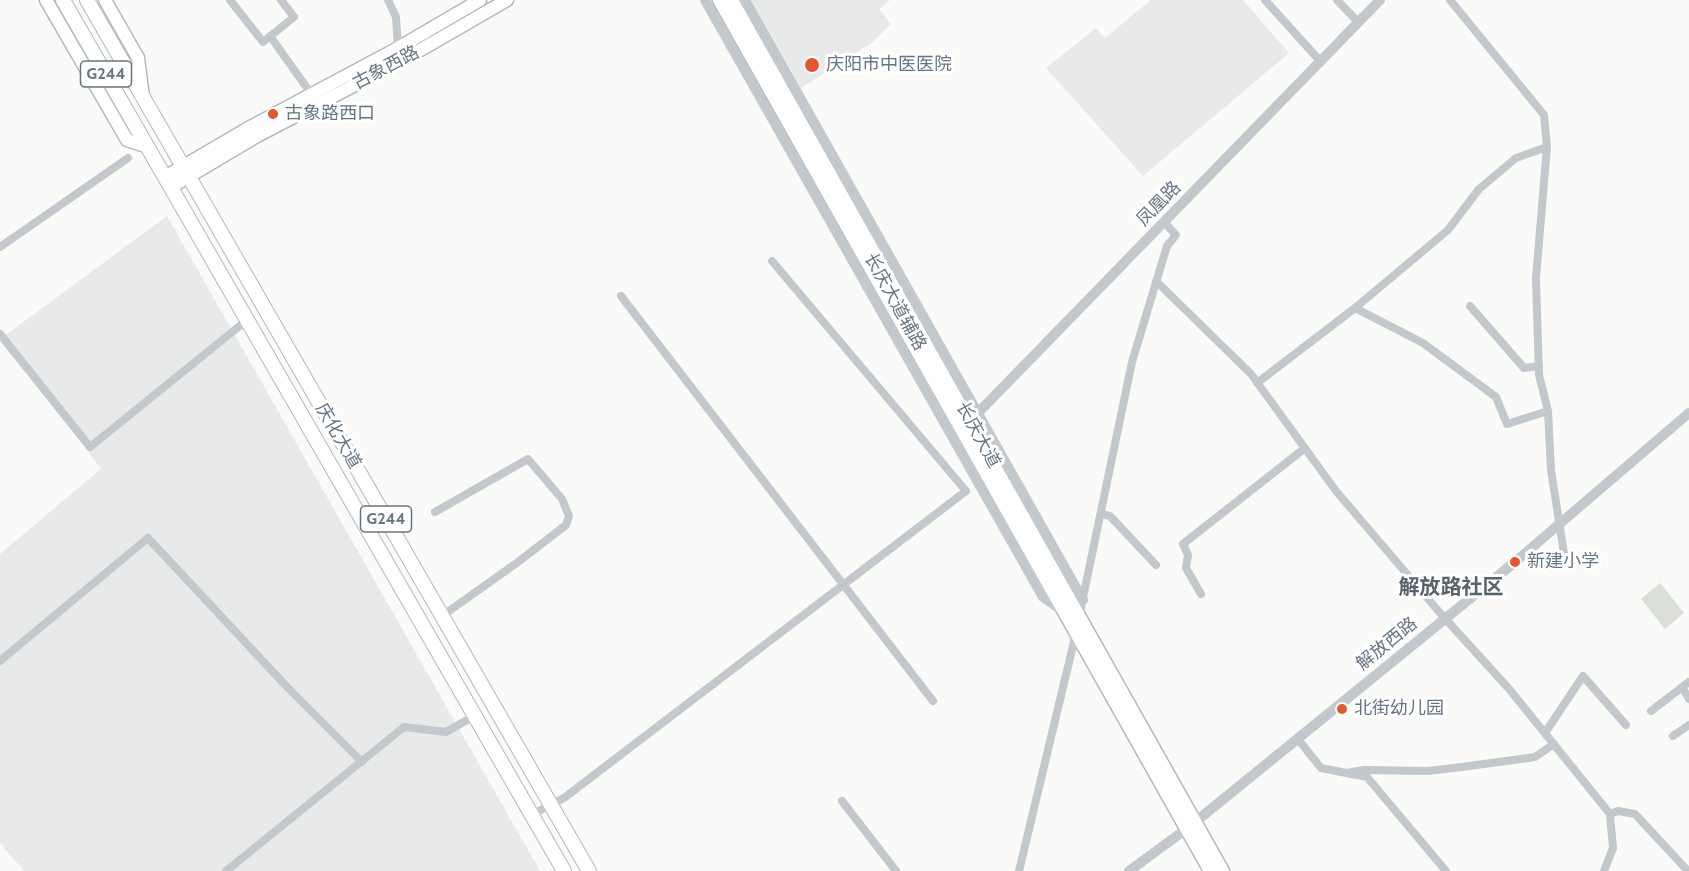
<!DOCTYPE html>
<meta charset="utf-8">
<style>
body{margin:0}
canvas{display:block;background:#fafaf8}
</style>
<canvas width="1689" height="871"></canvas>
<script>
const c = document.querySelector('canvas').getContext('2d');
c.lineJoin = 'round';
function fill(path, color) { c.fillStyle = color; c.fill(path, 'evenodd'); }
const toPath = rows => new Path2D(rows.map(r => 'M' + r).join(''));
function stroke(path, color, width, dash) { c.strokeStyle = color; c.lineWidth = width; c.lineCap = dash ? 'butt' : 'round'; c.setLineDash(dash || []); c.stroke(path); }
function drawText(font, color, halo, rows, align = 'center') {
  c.font = font + ' Cabin,"Noto Sans SC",sans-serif'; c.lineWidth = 6; c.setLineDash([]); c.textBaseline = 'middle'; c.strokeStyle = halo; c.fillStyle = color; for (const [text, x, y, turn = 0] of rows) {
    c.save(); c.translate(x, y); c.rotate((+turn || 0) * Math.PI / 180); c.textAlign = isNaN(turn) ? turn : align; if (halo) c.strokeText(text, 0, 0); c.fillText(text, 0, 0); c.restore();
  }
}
const built = toPath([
 [751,0,890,0,879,9,891,24,873,42,801,88],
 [1151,0,1243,0,1289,53,1143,176,1046,68,1096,28,1105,38],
 [167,216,540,871,24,871,0,843,0,554,101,469,3,337]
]);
const green = toPath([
 [1660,583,1684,613,1665,629,1641,599]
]);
const minor = toPath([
 [230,0,263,42,294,17,281,0],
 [388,0,396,17,398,48],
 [1265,0,1321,62],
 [1337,0,1359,23],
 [1450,0,1544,115,1547,147,1536,278,1539,375,1548,411,1551,470,1565,560],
 [270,36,312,95],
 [0,247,128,158],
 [1156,281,1251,374,1336,491,1441,614,1510,690,1610,814,1613,848,1604,871],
 [621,296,933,701],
 [1470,306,1524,368,1539,366],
 [1355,308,1423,343,1496,397,1507,424,1548,411],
 [0,334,90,447,247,320],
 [1257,383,1355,308,1448,230,1479,189,1516,158,1547,147],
 [435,512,528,459,562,499,569,516,566,525,518,562,442,616],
 [1101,514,1110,516,1156,565],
 [1201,594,1186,568,1188,555,1183,544,1305,448],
 [1079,617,1132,362,1167,246,1176,235,1164,222],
 [0,661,148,538,288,688,362,762],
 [1682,687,1689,699],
 [1651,711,1689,682],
 [1545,733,1583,676,1626,725],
 [1673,736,1689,725],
 [1297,738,1321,768,1367,777,1446,871],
 [1346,773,1364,770,1428,771,1462,767,1535,757,1554,744],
 [842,801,896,871],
 [1610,814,1618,811,1635,814,1688,871],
 [531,815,564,798,966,491,772,261],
 [226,871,404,727,446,732,474,716],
 [1019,871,1076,633]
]);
const tertiary = toPath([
 [705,0,1043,597,1063,611],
 [745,0,1083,600],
 [974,417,1380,0],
 [1129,871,1189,827,1515,562,1689,413]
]);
const secondary = toPath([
 [46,0,127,140,148,147],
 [105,0,138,58,143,97],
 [719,0,1210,871],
 [732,0,1223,871]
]);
const primary = toPath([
 [165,177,252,126,398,48,480,0],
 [171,187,257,136,403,60,507,0]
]);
const trunk = toPath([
 [63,0,564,871],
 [87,0,589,871]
]);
const markers = [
 [812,65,8,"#e4572e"],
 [273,114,6,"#e4572e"],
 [1515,562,6,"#e4572e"],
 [1342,709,6,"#e4572e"]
];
const shields = [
 [106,74,51],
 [386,519,51]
];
const shieldNames = [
 ["G244",106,74],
 ["G244",386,519]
];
const poiNames = [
 ["庆阳市中医医院",826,65],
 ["古象路西口",285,114],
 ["新建小学",1527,562],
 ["北街幼儿园",1354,709]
];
const streetNames = [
 ["古象西路",386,68,-28],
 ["凤凰路",1159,204,-46],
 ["长庆大道辅路",895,302,61],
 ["长庆大道",978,435,61],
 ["庆化大道",338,436,60],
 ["解放西路",1387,644,-39]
];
const quarterNames = [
 ["解放路社区",1451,588]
];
fill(built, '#e8e9e9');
fill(green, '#dadfd7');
stroke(secondary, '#b3babf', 15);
stroke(primary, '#b5babe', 15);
stroke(trunk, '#b4b9bd', 16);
stroke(minor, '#c3c8cc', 8);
stroke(tertiary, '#c3c8cc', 10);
stroke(secondary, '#fff', 12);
stroke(primary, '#fff', 12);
stroke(trunk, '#fff', 14);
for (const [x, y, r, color] of markers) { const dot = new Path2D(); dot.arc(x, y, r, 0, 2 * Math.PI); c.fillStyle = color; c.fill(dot); stroke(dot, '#fff', 2); }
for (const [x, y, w] of shields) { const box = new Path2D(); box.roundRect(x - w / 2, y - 13, w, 26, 4.5); c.fillStyle = '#fff'; c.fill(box); stroke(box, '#657683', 1.5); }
drawText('bold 16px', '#657683', null, shieldNames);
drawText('18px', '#657683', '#fff', poiNames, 'left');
drawText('18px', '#657683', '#fff', streetNames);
drawText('bold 21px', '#57646e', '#fff', quarterNames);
</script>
